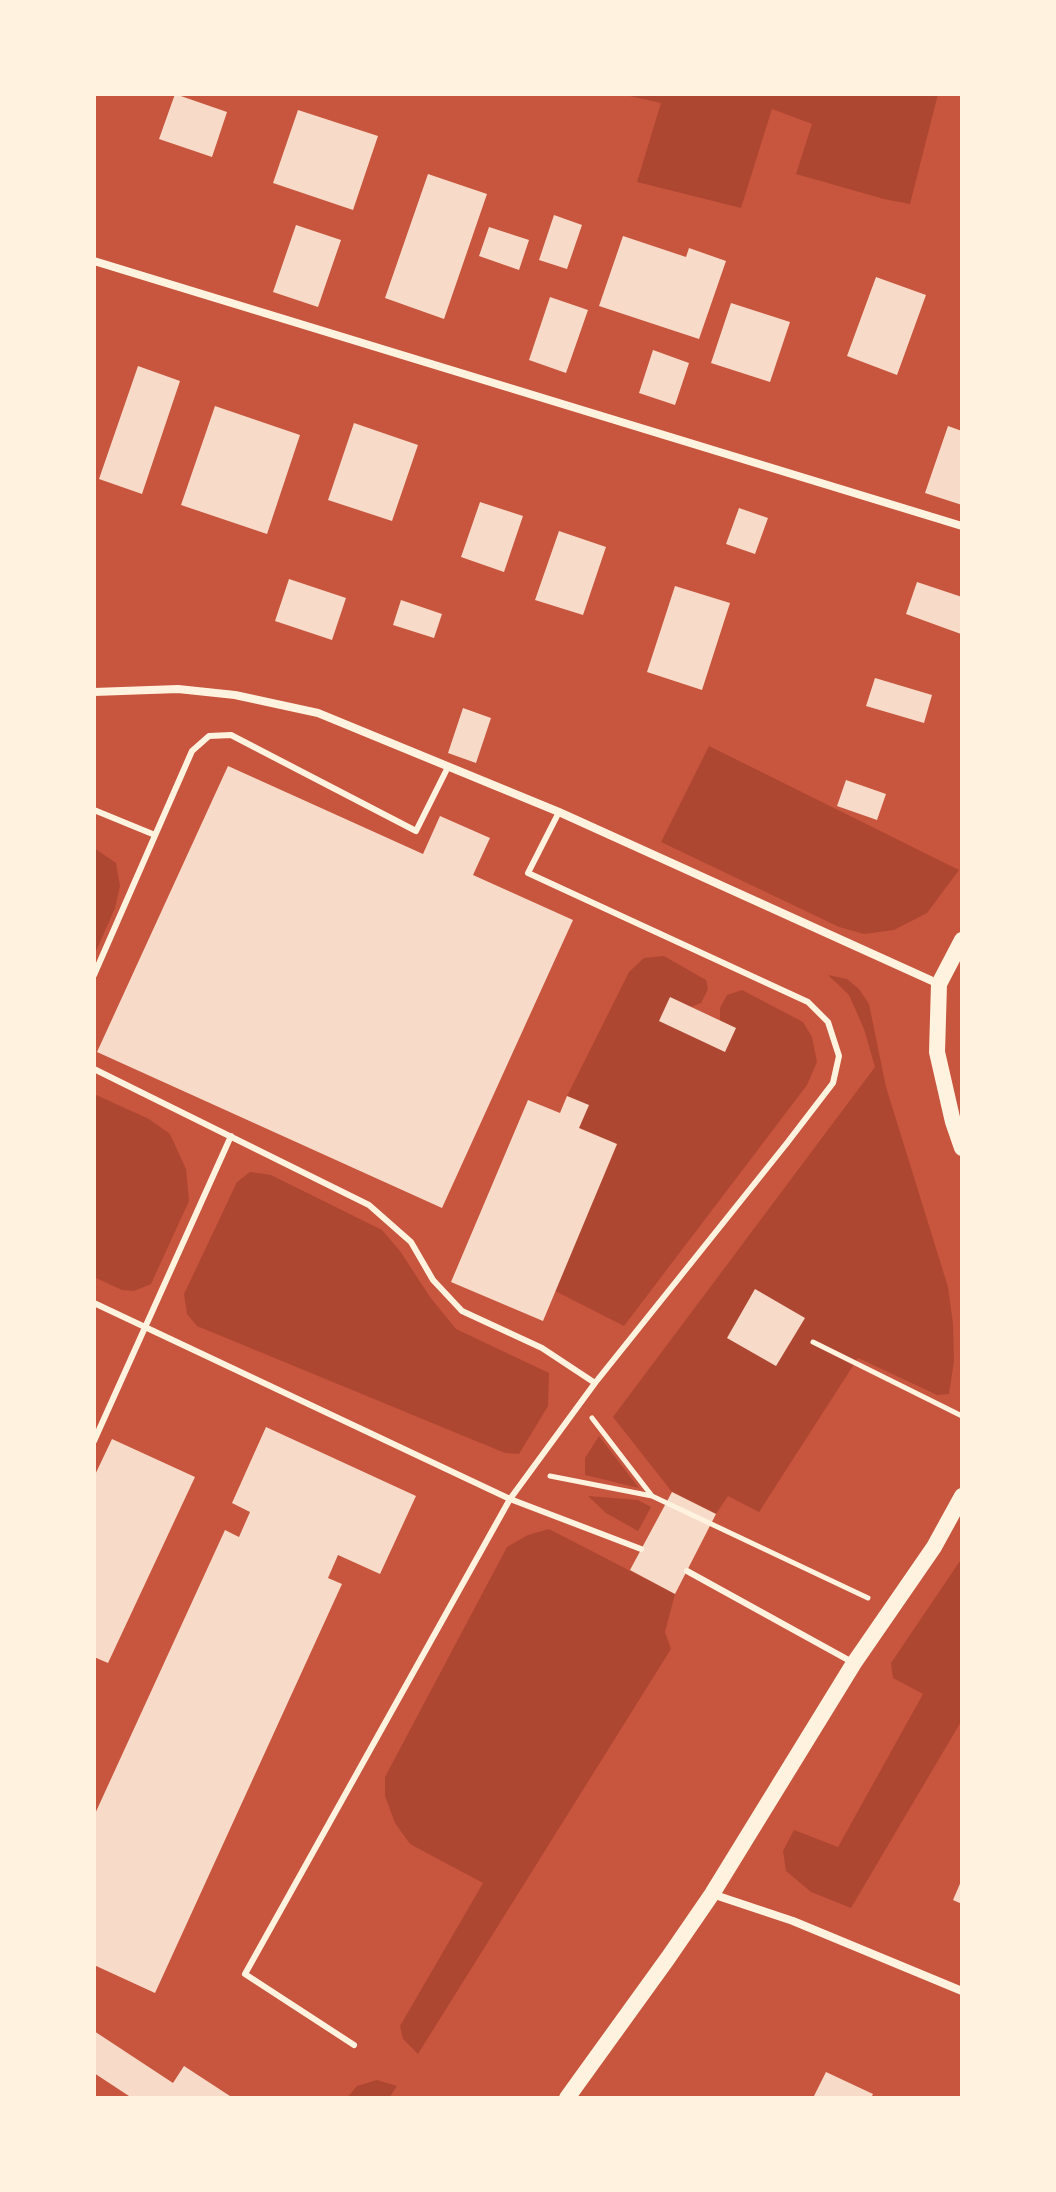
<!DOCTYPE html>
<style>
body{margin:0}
#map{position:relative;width:1056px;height:2192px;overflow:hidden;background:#c8553d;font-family:Overpass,sans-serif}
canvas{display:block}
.frame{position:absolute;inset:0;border:96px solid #fff3e0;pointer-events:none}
</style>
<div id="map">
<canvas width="1056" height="2192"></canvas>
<div class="frame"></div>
</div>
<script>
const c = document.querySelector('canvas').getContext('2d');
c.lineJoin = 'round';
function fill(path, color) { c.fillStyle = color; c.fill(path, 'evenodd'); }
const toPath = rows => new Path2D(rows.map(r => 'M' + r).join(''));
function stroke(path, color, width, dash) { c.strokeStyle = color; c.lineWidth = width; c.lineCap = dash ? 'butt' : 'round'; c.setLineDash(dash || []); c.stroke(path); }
const green = toPath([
 [621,94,938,94,910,204,884,199,796,174,812,124,772,109,741,208,637,182,661,103],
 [709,746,959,870,927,913,894,930,864,934,839,927,661,842],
 [94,848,116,863,120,886,115,908,94,956],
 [664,956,706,980,708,989,701,1003,691,1007,671,997,720,1021,720,1008,727,995,742,990,803,1022,812,1037,817,1062,807,1085,624,1326,555,1291,617,1145,579,1128,588,1105,567,1096,629,972,644,958],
 [828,975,847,979,859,989,869,1004,886,1087,948,1287,953,1324,954,1361,949,1394,937,1395,858,1358,759,1512,728,1496,716,1514,672,1492,613,1417,875,1067,864,1029,849,995],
 [94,1094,149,1119,170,1134,186,1169,189,1201,151,1284,134,1291,122,1290,94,1277],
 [250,1172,271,1175,382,1230,400,1251,430,1297,456,1329,549,1373,548,1406,519,1454,505,1453,197,1326,187,1314,184,1294,237,1182],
 [599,1436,639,1488,585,1475,585,1458],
 [588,1496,638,1500,651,1507,638,1531,606,1513],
 [549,1529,675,1594,665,1632,671,1649,418,2054,403,2039,400,2026,483,1883,410,1844,395,1823,385,1796,385,1777,507,1547,528,1535],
 [962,1558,962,1720,851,1908,811,1892,786,1871,783,1851,794,1830,838,1847,923,1694,893,1678,891,1663],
 [377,2080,397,2086,389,2098,347,2098,357,2086]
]);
const building = toPath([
 [175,94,227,112,212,157,159,139],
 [298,110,378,136,353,210,273,183],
 [428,174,487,194,444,319,385,298],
 [554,215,582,225,567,269,539,260],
 [296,225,341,240,318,307,273,292],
 [489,227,529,240,519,270,479,256],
 [623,236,686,257,689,248,726,261,699,339,599,306],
 [876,277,926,295,897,375,847,356],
 [550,297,588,310,566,373,529,360],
 [731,303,790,322,770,382,711,363],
 [653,350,689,363,675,405,639,393],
 [138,366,180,381,142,494,99,479],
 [215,406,300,435,267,534,181,505],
 [354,423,418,445,392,521,328,500],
 [948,426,962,431,962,505,925,493],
 [480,502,523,516,504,572,461,557],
 [739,508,768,518,755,554,726,544],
 [559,531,606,547,583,615,535,600],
 [289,579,346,598,332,640,275,621],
 [917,582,962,597,961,634,906,614],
 [675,586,730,603,702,690,647,672],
 [401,600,442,614,434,638,393,625],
 [875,678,932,695,924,723,866,706],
 [463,708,491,718,476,763,448,753],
 [228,766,423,854,440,816,490,838,473,875,573,920,442,1208,97,1052],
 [846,780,886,794,877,820,837,806],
 [670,997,736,1028,725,1052,659,1021],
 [567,1096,589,1105,579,1128,617,1144,543,1321,451,1282,528,1100,560,1113],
 [755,1289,805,1318,776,1366,727,1338],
 [266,1427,416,1496,380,1574,338,1555,328,1578,342,1584,155,1993,94,1965,94,1816,225,1530,239,1537,250,1512,232,1503],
 [112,1439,195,1477,108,1663,94,1657,94,1477],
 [672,1492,716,1514,675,1594,630,1570],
 [962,1879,962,1904,953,1900],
 [94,2031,173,2083,184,2066,233,2098,132,2098,94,2073],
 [826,2072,873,2094,871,2098,813,2098]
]);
const path = toPath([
 [813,1342,962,1416],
 [550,1476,652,1496,592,1418],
 [652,1496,868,1598]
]);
const service = toPath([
 [94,810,155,835],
 [94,975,192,751,209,736,231,735,416,831,448,767],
 [94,1069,369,1205,411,1242,433,1280,462,1311,542,1348,595,1383],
 [94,1303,510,1499,641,1549],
 [94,1441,231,1136],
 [687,1571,852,1662],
 [354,2045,245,1974,510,1499,595,1383,787,1143,833,1083,839,1056,828,1022,808,1002,528,873,559,812]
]);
const minor = toPath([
 [94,261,962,526],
 [94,692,178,689,235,695,318,713,559,812,939,984],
 [712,1894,793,1921,962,1991]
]);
const secondary = toPath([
 [962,940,939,984,937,1052,953,1122,962,1148],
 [567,2098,668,1958,712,1894,854,1663,934,1547,962,1496]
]);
fill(green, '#ae4732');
fill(building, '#f7dbc8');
stroke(path, '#fff3e0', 5);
stroke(service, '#fff3e0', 6);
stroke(minor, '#fff3e0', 8);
stroke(secondary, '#fff3e0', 16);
</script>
